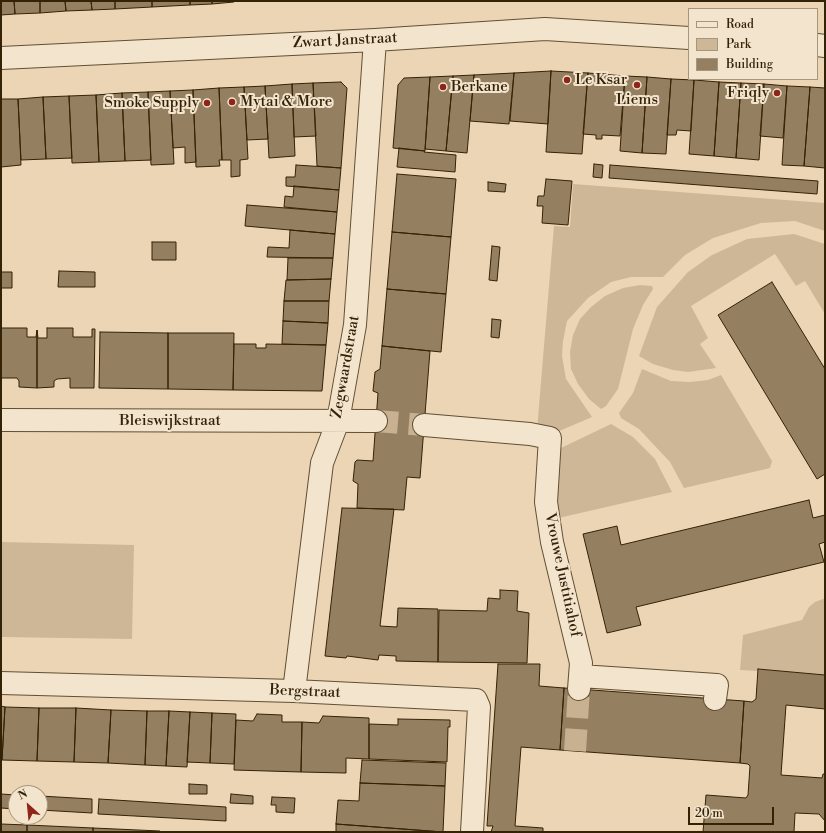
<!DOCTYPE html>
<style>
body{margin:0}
#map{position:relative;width:826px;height:833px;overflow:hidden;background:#ecd5b4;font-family:"Libre Bodoni",serif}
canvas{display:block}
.frame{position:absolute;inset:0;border:2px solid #342207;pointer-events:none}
.legend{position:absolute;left:688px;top:8px;width:130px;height:72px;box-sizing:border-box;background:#f3e4ce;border:1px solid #a7967e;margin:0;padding:5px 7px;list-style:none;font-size:12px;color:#342207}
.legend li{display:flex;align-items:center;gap:8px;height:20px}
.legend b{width:20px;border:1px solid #a7967e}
.north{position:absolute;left:8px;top:785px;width:40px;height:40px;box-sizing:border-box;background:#f3e4ce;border:1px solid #a7967e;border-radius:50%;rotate:333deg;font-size:11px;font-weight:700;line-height:16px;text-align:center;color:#342207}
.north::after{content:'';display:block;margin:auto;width:14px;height:18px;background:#8f2418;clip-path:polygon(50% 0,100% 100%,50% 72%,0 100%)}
.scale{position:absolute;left:688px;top:807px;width:86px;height:18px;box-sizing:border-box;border:2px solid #342207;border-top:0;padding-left:5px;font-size:12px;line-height:14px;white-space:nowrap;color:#342207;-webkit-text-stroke:3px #f3e4ce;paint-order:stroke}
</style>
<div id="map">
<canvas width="826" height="833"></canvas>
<div class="frame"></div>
<ul class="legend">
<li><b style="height:5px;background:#f3e4ce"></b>Road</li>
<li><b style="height:11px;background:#cdb797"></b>Park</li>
<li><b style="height:11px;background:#947f61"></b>Building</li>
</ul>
<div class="north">N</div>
<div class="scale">20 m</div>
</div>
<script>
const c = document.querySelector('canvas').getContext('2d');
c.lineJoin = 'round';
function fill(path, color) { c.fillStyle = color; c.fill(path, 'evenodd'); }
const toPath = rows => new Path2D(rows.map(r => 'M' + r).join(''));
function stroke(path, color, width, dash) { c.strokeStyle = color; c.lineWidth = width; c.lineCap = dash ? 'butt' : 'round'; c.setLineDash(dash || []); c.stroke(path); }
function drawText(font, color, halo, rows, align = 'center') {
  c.font = font + ' "Libre Bodoni",serif'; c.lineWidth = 4; c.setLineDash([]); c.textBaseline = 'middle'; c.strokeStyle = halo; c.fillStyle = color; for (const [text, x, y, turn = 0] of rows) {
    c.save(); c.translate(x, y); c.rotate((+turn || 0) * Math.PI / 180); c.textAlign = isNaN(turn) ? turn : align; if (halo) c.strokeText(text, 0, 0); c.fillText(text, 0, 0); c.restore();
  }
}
const green = toPath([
 [573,184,825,203,825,231,795,221,761,223,713,238,685,255,663,277,631,277,611,282,588,298,567,321,563,341,562,356,566,379,592,417,557,432,537,430,554,226,570,227],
 [794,234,825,244,825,314,805,281,796,286,775,254,691,306,708,338,700,344,716,368,688,372,673,370,653,364,639,356,657,307,688,272,712,255,747,239],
 [640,285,652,286,653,289,643,305,633,329,618,389,606,406,601,409,589,399,578,384,571,369,570,352,573,335,580,319,591,307,605,296,623,288],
 [642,369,671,381,690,382,708,380,721,375,772,461,770,468,684,488,670,462,639,429,621,418,619,413,633,393],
 [611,424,633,437,655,459,672,492,554,519,559,449],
 [1,542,134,545,132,639,1,637],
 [823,599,825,599,825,675,758,669,758,671,740,670,743,635,802,620,809,607,815,602]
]);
const building = toPath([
 [1,1,14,1,15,14,1,15,1,1],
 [14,1,40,1,40,13,15,14,14,1],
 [40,1,65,1,66,11,40,13,40,1],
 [65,1,91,1,92,10,66,11,65,1],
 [91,1,115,1,115,9,92,10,91,1],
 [115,1,152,1,152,7,115,9,115,1],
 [152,1,190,1,190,5,152,7,152,1],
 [190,1,212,1,212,4,190,5,190,1],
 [212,1,233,1,234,2,212,4,212,1],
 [551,71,548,124,510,121,514,73,551,71],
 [551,71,588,73,582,154,546,152,551,71],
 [514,73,509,124,470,121,474,75,514,73],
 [588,73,625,76,620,136,602,135,602,139,596,139,596,135,583,134,588,73],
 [474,75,467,153,446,151,453,76,474,75],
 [453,76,446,151,425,149,430,77,453,76],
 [625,76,647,77,642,153,620,151,625,76],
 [430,77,425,151,393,148,398,85,404,78,430,77],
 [647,77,671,79,666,154,642,153,647,77],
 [671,79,694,80,691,131,677,130,676,135,667,135,671,79],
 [694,80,719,82,714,156,689,154,694,80],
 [341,82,347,88,341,168,317,166,313,83,341,82],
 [719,82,741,83,736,158,714,156,719,82],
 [313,83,316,136,294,137,292,84,313,83],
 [741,83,764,84,759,160,736,158,741,83],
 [292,84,295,156,269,158,265,86,292,84],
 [764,84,787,86,783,138,760,136,764,84],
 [265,86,268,139,247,140,244,87,265,86],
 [787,86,810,87,804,166,782,165,787,86],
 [244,87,248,159,240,160,240,176,231,177,231,160,222,160,219,88,244,87],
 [810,87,825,88,825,168,804,166,810,87],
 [219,88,222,160,219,160,220,166,196,167,193,90,219,88],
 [193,90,196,162,185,163,185,147,173,148,170,91,193,90],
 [170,91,174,164,151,165,148,92,170,91],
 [148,92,151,160,125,161,122,93,148,92],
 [122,93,125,161,99,162,96,95,122,93],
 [96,95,99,162,72,163,69,96,96,95],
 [69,96,72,158,46,159,43,97,69,96],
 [43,97,46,159,21,160,18,99,43,97],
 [1,99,18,99,21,165,1,167,1,99],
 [399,148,425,151,424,152,456,155,455,172,397,167,399,148],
 [594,164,603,165,602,178,593,177,594,164],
 [296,165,341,168,339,190,286,186,286,177,295,177,296,165],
 [610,165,818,181,817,194,609,178,610,165],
 [397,174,456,179,451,237,392,232,397,174],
 [546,179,572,181,568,225,542,223,543,206,537,206,538,196,544,196,546,179],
 [488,182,506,184,505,192,488,191,488,182],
 [294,186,339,190,337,212,284,207,285,196,293,197,294,186],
 [247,205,337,212,335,234,245,226,247,205],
 [290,230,335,234,333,258,267,257,268,247,289,248,290,230],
 [392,232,451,237,446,294,387,289,392,232],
 [152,242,176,242,176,260,152,260,152,242],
 [492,246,500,247,497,281,489,280,492,246],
 [288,258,333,258,331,279,287,280,288,258],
 [59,271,95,272,95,287,58,287,59,271],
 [1,272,12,272,12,288,1,288,1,272],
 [331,279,329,301,284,301,286,280,331,279],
 [772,282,825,369,825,474,817,479,718,315,772,282],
 [387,289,446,294,441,352,382,346,387,289],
 [284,301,329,301,328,323,283,321,284,301],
 [492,319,501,320,499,338,491,337,492,319],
 [283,321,328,323,326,345,282,344,283,321],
 [1,328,27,328,27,337,36,337,37,330,37,388,19,387,19,381,17,378,1,378,1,328],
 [47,328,73,328,73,337,92,337,92,329,95,329,94,388,70,388,70,378,57,379,54,381,54,387,37,388,37,330,38,338,47,338,47,328],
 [100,332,168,333,168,389,99,388,100,332],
 [168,333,234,333,233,390,168,389,168,333],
 [234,344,256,344,256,348,266,348,266,344,326,345,322,391,233,390,234,344],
 [382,346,430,351,420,478,407,477,404,510,357,508,358,484,353,481,355,462,357,460,373,461,378,393,373,391,375,372,380,369,382,346],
 [809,500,813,518,825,515,825,542,819,544,824,562,636,607,641,625,607,633,583,534,617,526,621,545,809,500],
 [342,508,394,509,380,626,397,627,398,608,438,609,438,662,396,661,396,656,379,655,378,660,347,656,346,658,325,656,342,508],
 [500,590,518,591,517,611,529,613,527,663,438,662,439,610,487,611,488,598,500,599,500,590],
 [498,664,540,664,539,686,564,688,560,750,521,747,515,826,543,828,543,832,491,832,493,826,487,826,498,664],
 [758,669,825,675,825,709,786,705,781,775,822,778,823,774,825,774,825,821,819,814,795,813,794,832,703,832,706,795,746,798,748,795,750,766,748,764,740,763,744,701,752,702,756,699,758,669],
 [564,688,744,701,740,763,560,750,564,688],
 [1,706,5,707,2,760,1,760,1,706],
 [5,707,39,708,37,761,2,760,5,707],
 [39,708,76,708,74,762,37,761,39,708],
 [76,708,111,710,108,763,74,762,76,708],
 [111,710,147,711,145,765,108,763,111,710],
 [147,711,169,711,166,766,145,765,147,711],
 [169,711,190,712,187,767,166,766,169,711],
 [190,712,212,713,210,763,187,762,190,712],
 [212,713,236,714,234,764,210,763,212,713],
 [257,714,282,715,282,722,302,722,301,772,234,770,236,720,253,721,257,714],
 [323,716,369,718,369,759,346,758,346,773,301,772,302,722,319,723,323,716],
 [398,719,450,720,450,727,448,727,447,762,369,759,369,724,398,725,398,719],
 [362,760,446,763,445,786,360,783,362,760],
 [360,783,445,786,443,832,336,824,338,800,359,801,360,783],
 [189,784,207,785,207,794,189,794,189,784],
 [1,794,16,795,16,809,1,808,1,794],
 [231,794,253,796,253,804,230,803,231,794],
 [40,796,92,799,92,813,40,810,40,796],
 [272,797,295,798,294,813,276,812,276,805,271,805,272,797],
 [99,799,226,807,226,821,98,814,99,799],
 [1,824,27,825,27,832,1,832,1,824],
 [336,824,443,832,336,832,336,824],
 [27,825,93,828,93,832,27,832,27,825],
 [93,828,160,831,160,832,93,832,93,828]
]);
const minorTunnel = toPath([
 [376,421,424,425],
 [575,751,579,689]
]);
const minor = toPath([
 [817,45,825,46],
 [1,58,375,40,545,29,689,38],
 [1,420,376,421],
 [424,425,530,434,550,438,546,502,552,542,581,663,579,689],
 [580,676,717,685,715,699],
 [1,683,294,691,476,700,479,707,472,832],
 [294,691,322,463,338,421,355,325,375,40]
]);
const markers = [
 [567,80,4,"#8f2418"],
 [637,85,4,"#8f2418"],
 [443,87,4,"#8f2418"],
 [777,93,4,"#8f2418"],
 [232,102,4,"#8f2418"],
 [207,103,4,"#8f2418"]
];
const streetNames = [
 ["Zwart Janstraat",345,41,-3],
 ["Zegwaardstraat",346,367,-80],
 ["Bleiswijkstraat",170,421],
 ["Vrouwe Justitiahof",562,575,78],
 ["Bergstraat",305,692,2]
];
const poiNames = [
 ["Le Ksar",575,80],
 ["Berkane",451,87],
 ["Friqly",769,93,"right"],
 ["Liems",637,100,"center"],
 ["Mytai & More",240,102],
 ["Smoke Supply",199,103,"right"]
];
fill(green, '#cdb797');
fill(building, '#947f61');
stroke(building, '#342207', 1);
stroke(minorTunnel, '#c7b191', 22, [22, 11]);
stroke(minor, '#624f32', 24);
stroke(minor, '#f3e4ce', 22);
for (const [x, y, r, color] of markers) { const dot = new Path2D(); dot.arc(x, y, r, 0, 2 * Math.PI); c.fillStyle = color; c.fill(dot); stroke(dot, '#f3e4ce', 1.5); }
drawText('15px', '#342207', '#f3e4ce', streetNames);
drawText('15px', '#342207', '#f3e4ce', poiNames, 'left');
</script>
